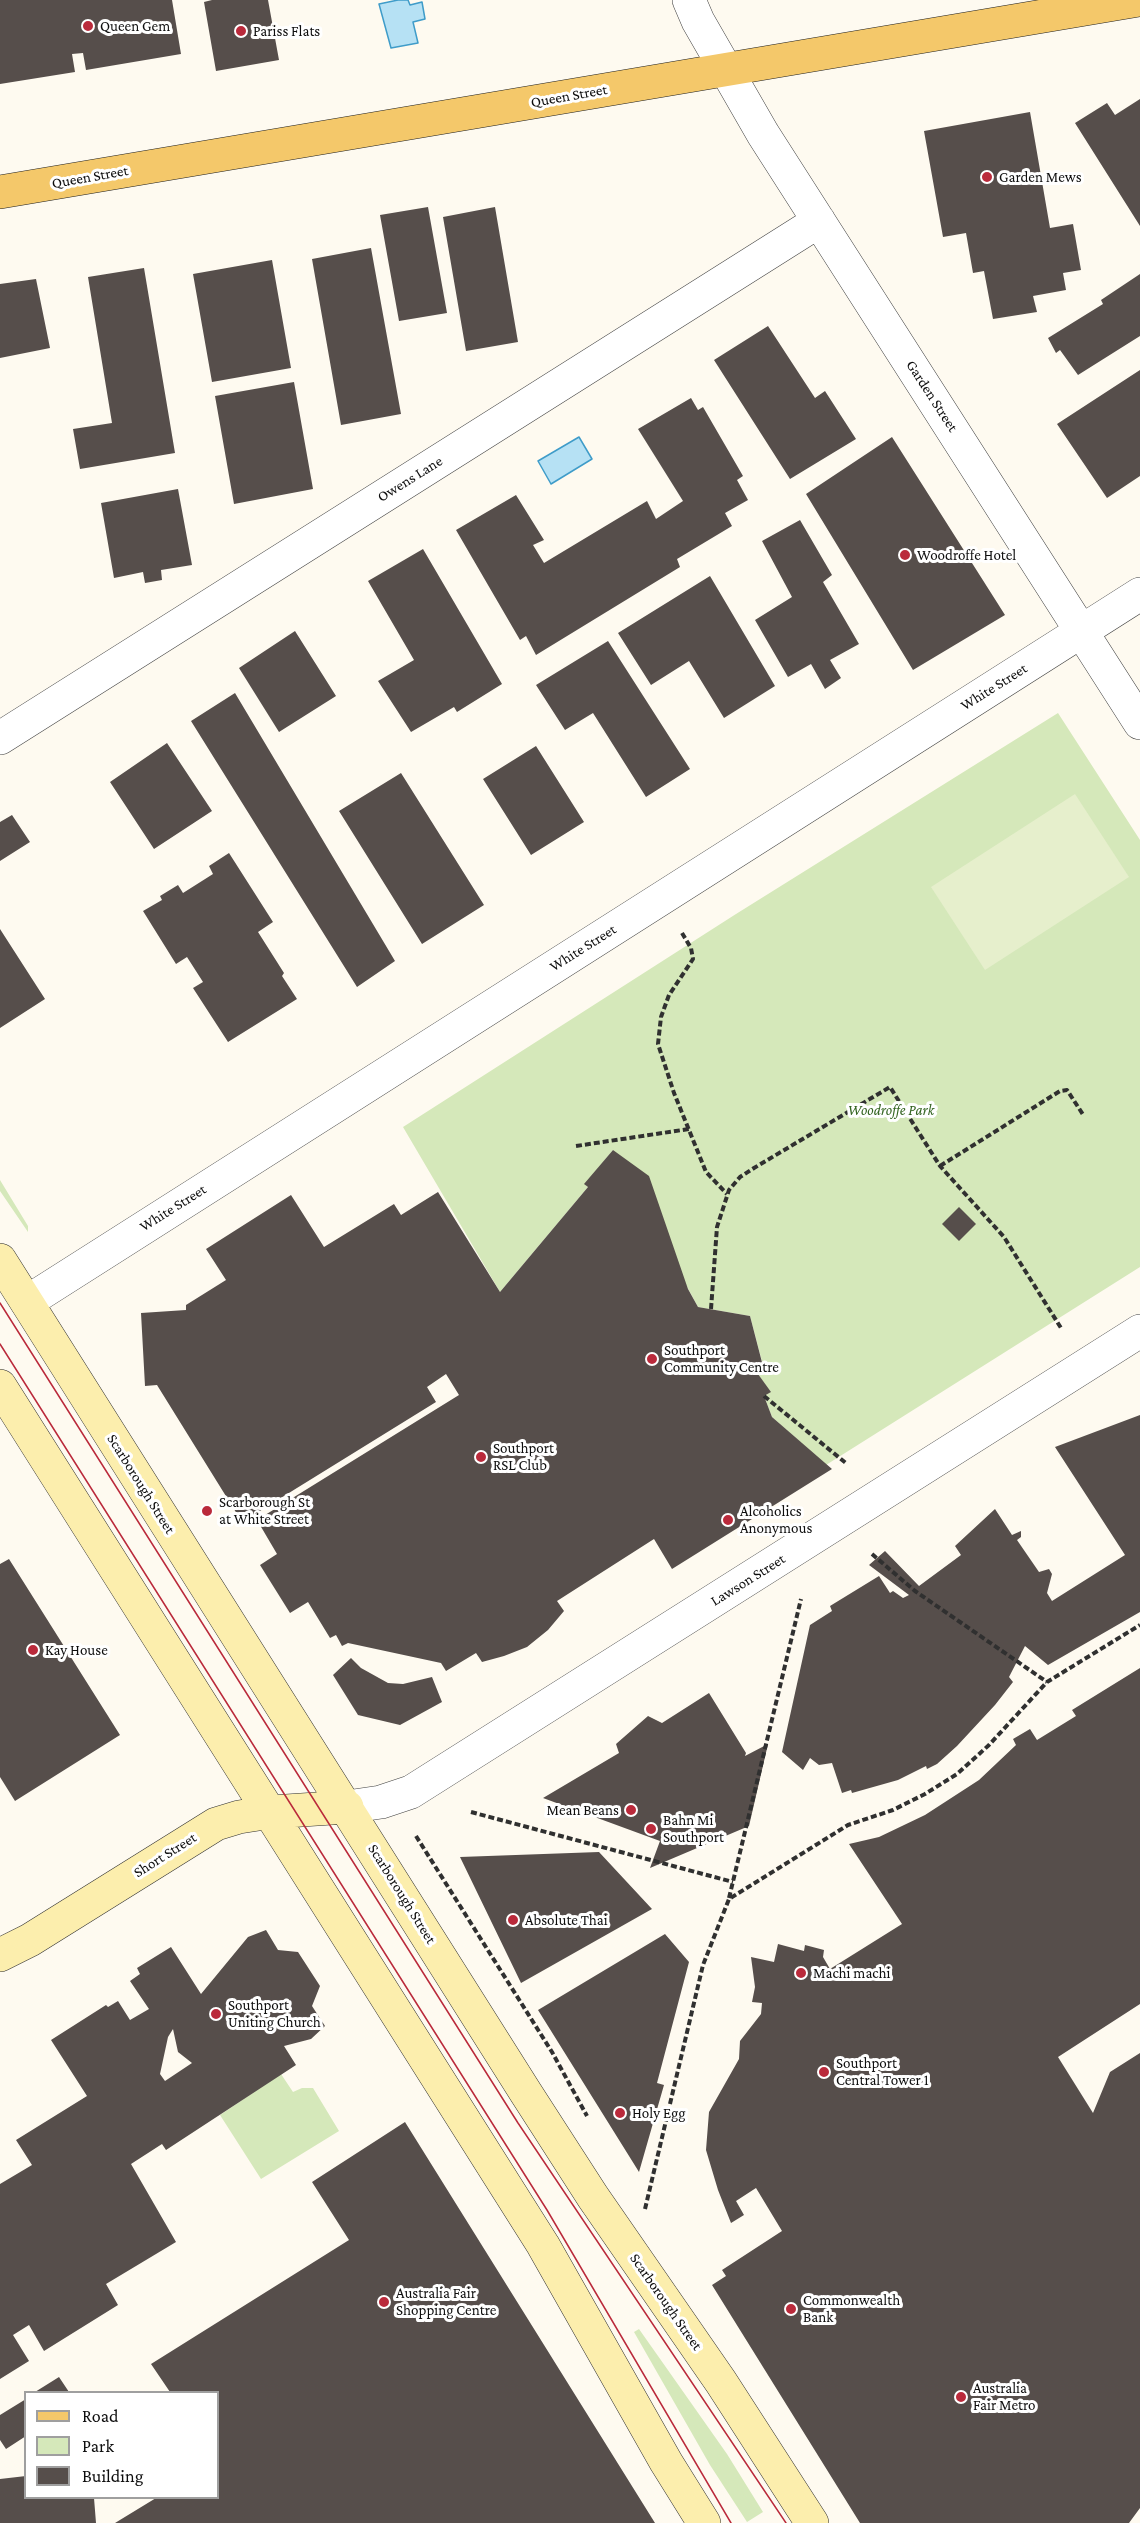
<!DOCTYPE html>
<style>
body{margin:0}
#map{position:relative;width:1140px;height:2523px;overflow:hidden;background:#fefaf0;font-family:"Crimson Pro",serif}
canvas{display:block}
.legend{position:absolute;left:24px;top:2391px;width:195px;height:108px;box-sizing:border-box;background:#fff;border:2px solid #9f9f9f;margin:0;padding:8px 10px;list-style:none;font-size:18px;color:#0e0e0e}
.legend li{display:flex;align-items:center;gap:12px;height:30px}
.legend b{width:30px;border:2px solid #9f9f9f}
</style>
<div id="map">
<canvas width="1140" height="2523"></canvas>
<ul class="legend">
<li><b style="height:8px;background:#f4c86a"></b>Road</li>
<li><b style="height:16px;background:#d5e8ba"></b>Park</li>
<li><b style="height:16px;background:#564e4b"></b>Building</li>
</ul>
</div>
<script>
const c = document.querySelector('canvas').getContext('2d');
c.lineJoin = 'round';
function fill(path, color) { c.fillStyle = color; c.fill(path, 'evenodd'); }
const toPath = rows => new Path2D(rows.map(r => 'M' + r).join(''));
function stroke(path, color, width, dash) { c.strokeStyle = color; c.lineWidth = width; c.lineCap = dash ? 'butt' : 'round'; c.setLineDash(dash || []); c.stroke(path); }
function drawText(font, color, halo, rows, align = 'center') {
  c.font = font + ' "Crimson Pro",serif'; c.lineWidth = 6; c.setLineDash([]); c.textBaseline = 'middle'; c.strokeStyle = halo; c.fillStyle = color; for (const [text, x, y, turn = 0] of rows) {
    c.save(); c.translate(x, y); c.rotate((+turn || 0) * Math.PI / 180); c.textAlign = isNaN(turn) ? turn : align; if (halo) c.strokeText(text, 0, 0); c.fillText(text, 0, 0); c.restore();
  }
}
const green = toPath([
 [1058,713,1140,840,1140,1267,826,1465,772,1417,764,1396,770,1392,758,1374,764,1369,750,1316,698,1307,613,1150,585,1184,588,1187,500,1292,403,1127,736,914],
 [0,1180,28,1226,28,1232,0,1191],
 [281,2074,293,2092,302,2088,313,2088,339,2131,261,2179,220,2115],
 [639,2329,727,2454,763,2512,747,2522,710,2465,634,2332]
]);
const pitch = toPath([
 [1075,794,1129,877,985,970,931,887]
]);
const water = toPath([
 [398,0,408,0,410,5,422,2,425,19,413,22,418,43,391,48,379,4,398,0],
 [579,437,592,459,551,484,538,461,579,437]
]);
const building = toPath([
 [0,0,172,0,181,54,86,70,83,53,72,54,75,72,0,84],
 [212,0,268,0,279,60,216,71,204,2],
 [1140,99,1140,226,1075,123,1107,103,1115,115],
 [1030,112,1050,228,1073,224,1081,270,1063,273,1066,290,1033,296,1037,312,993,319,984,271,973,273,966,233,943,237,924,131],
 [428,207,447,313,399,321,380,215],
 [495,207,518,342,466,351,443,217],
 [371,248,401,414,341,425,312,259],
 [272,260,291,368,212,382,193,274],
 [144,268,175,453,80,469,73,429,112,423,88,277],
 [1140,274,1140,336,1078,375,1060,350,1056,353,1048,338,1103,304,1101,300],
 [36,279,50,348,0,358,0,284],
 [768,326,815,398,825,391,856,439,790,479,714,360],
 [1140,370,1140,476,1107,498,1057,424],
 [294,382,313,489,234,504,215,396],
 [691,398,698,410,703,407,743,476,737,480,748,500,725,513,732,526,677,559,680,567,536,655,526,636,520,640,456,530,516,495,544,540,533,545,544,563,647,501,656,519,683,501,638,429],
 [892,437,1005,615,913,670,806,494],
 [178,489,192,565,161,570,162,580,145,583,143,572,114,578,101,503],
 [800,520,832,575,823,582,859,644,830,660,841,678,825,689,811,664,788,677,755,620,792,597,762,541],
 [423,549,502,684,457,712,454,707,411,732,378,681,414,660,368,581],
 [710,576,775,686,724,718,689,661,651,685,618,633],
 [295,631,336,696,279,732,239,668],
 [608,641,690,769,646,797,593,713,565,730,536,685],
 [235,693,395,961,357,987,191,721],
 [167,743,212,811,154,849,110,782],
 [536,746,584,822,531,855,483,779],
 [401,773,484,905,422,944,339,811],
 [12,815,30,842,0,861,0,822],
 [229,853,273,922,258,932,284,973,282,976,297,999,228,1042,193,988,203,982,187,957,176,964,143,911,162,900,160,896,178,885,183,893,213,874,209,866],
 [0,929,45,999,0,1028],
 [613,1150,649,1176,688,1289,698,1307,750,1316,764,1370,758,1374,771,1392,764,1396,772,1417,832,1469,672,1569,654,1539,557,1601,564,1611,548,1630,527,1647,504,1656,482,1662,476,1653,446,1671,441,1663,348,1643,342,1646,336,1635,330,1638,308,1602,290,1613,260,1565,277,1554,257,1520,459,1395,446,1374,427,1387,436,1402,242,1522,157,1385,145,1386,141,1313,186,1310,186,1305,226,1280,206,1249,291,1195,324,1247,394,1204,401,1215,438,1192,500,1292,588,1187,584,1184],
 [959,1207,976,1224,959,1241,942,1224],
 [1140,1415,1140,1612,1048,1665,1025,1646,1009,1677,1013,1682,995,1705,957,1746,937,1764,927,1769,926,1766,898,1780,852,1793,851,1790,842,1793,832,1763,819,1765,810,1758,803,1770,782,1752,810,1625,832,1611,830,1606,879,1576,890,1593,893,1591,903,1598,909,1595,869,1565,885,1551,919,1586,961,1555,955,1546,995,1509,1012,1535,1021,1531,1021,1537,1017,1540,1039,1572,1049,1569,1052,1574,1047,1593,1052,1601,1125,1555,1055,1447],
 [9,1559,120,1735,15,1801,0,1777,0,1564],
 [351,1658,361,1668,388,1683,403,1684,432,1677,442,1702,400,1725,358,1715,333,1675],
 [1140,1668,1140,2004,1058,2057,1093,2113,1110,2072,1140,2053,1140,2508,1129,2523,860,2523,712,2285,726,2276,722,2270,782,2231,756,2188,736,2201,744,2215,731,2223,718,2190,706,2150,709,2112,739,2059,740,2041,761,2014,762,2003,752,2002,755,1987,751,1957,774,1962,778,1944,804,1951,805,1945,824,1950,823,1957,830,1969,902,1924,849,1844,879,1837,925,1815,979,1780,1016,1745,1013,1739,1030,1729,1037,1740,1076,1716,1072,1710],
 [709,1693,746,1753,745,1756,768,1744,749,1826,650,1868,660,1841,543,1798,619,1753,616,1744,648,1716,662,1723],
 [599,1852,652,1909,521,1983,460,1857],
 [266,1930,278,1950,298,1952,320,1986,312,2006,325,2026,311,2039,284,2046,296,2065,166,2150,162,2144,131,2164,176,2242,106,2284,118,2305,44,2351,29,2325,13,2335,29,2361,0,2379,0,2184,32,2165,16,2140,87,2096,51,2040,106,2005,108,2007,118,2001,130,2020,149,2009,130,1981,140,1974,137,1968,171,1947,201,1994,248,1937],
 [173,2029,178,2052,192,2063,165,2081,160,2074,168,2037],
 [665,1934,689,1962,657,2083,664,2085,639,2172,538,2010],
 [405,2122,655,2523,115,2523,156,2498,218,2498,218,2392,170,2392,151,2364,349,2240,312,2182],
 [59,2377,69,2392,35,2392],
 [26,2399,26,2436,6,2449,0,2440,0,2415],
 [26,2476,26,2498,94,2498,96,2523,0,2523,0,2479]
]);
const path = toPath([
 [682,933,691,948,693,959,669,995,661,1017,658,1044,674,1093,706,1172,727,1194],
 [576,1146,689,1129],
 [940,1166,1060,1091,1067,1090,1084,1116],
 [711,1309,717,1227,729,1190,740,1177,754,1168,890,1087,940,1166,1004,1237,1061,1328],
 [764,1396,847,1464],
 [872,1554,915,1591,1047,1682],
 [471,1812,733,1882],
 [416,1836,552,2052,587,2116],
 [729,1898,801,1599],
 [645,2209,703,1965,729,1899,848,1825,893,1810,925,1794,957,1774,989,1745,1047,1682,1140,1625]
]);
const street = toPath([
 [689,0,698,21,763,134,1140,723],
 [0,738,819,221],
 [27,1302,1140,594],
 [347,1807,381,1802,411,1792,1140,1331]
]);
const secondary = toPath([
 [0,1260,526,2093,593,2197,721,2382,812,2523],
 [0,1386,543,2245,666,2462,704,2523],
 [0,1955,30,1940,216,1824,239,1817,271,1812,347,1807]
]);
const primary = toPath([
 [0,192,1138,0]
]);
const tram = toPath([
 [0,1303,518,2123,786,2523],
 [0,1344,547,2210,731,2523]
]);
const markers = [
 [88,26,6,"#ba2a3b"],
 [241,31,6,"#ba2a3b"],
 [987,177,6,"#ba2a3b"],
 [905,555,6,"#ba2a3b"],
 [652,1359,6,"#ba2a3b"],
 [481,1457,6,"#ba2a3b"],
 [207,1511,6,"#ba2a3b"],
 [728,1520,6,"#ba2a3b"],
 [33,1650,6,"#ba2a3b"],
 [631,1810,6,"#ba2a3b"],
 [651,1829,6,"#ba2a3b"],
 [513,1920,6,"#ba2a3b"],
 [801,1973,6,"#ba2a3b"],
 [216,2014,6,"#ba2a3b"],
 [824,2072,6,"#ba2a3b"],
 [620,2113,6,"#ba2a3b"],
 [384,2302,6,"#ba2a3b"],
 [791,2309,6,"#ba2a3b"],
 [961,2397,6,"#ba2a3b"]
];
const poiNames = [
 ["Queen Gem",100,26],
 ["Pariss Flats",253,31],
 ["Garden Mews",999,177],
 ["Woodroffe Hotel",917,555],
 ["Southport",664,1350],
 ["Community Centre",664,1367],
 ["Southport",493,1448],
 ["RSL Club",493,1465],
 ["Scarborough St",219,1502],
 ["at White Street",219,1519],
 ["Alcoholics",740,1511],
 ["Anonymous",740,1528],
 ["Kay House",45,1650],
 ["Mean Beans",619,1810,"right"],
 ["Bahn Mi",663,1820],
 ["Southport",663,1837],
 ["Absolute Thai",525,1920],
 ["Machi machi",813,1973],
 ["Southport",228,2005],
 ["Uniting Church",228,2022],
 ["Southport",836,2063],
 ["Central Tower 1",836,2080],
 ["Holy Egg",632,2113],
 ["Australia Fair",396,2293],
 ["Shopping Centre",396,2310],
 ["Commonwealth",803,2300],
 ["Bank",803,2317],
 ["Australia",973,2388],
 ["Fair Metro",973,2405]
];
const streetNames = [
 ["Queen Street",569,96,-10],
 ["Queen Street",90,177,-10],
 ["Garden Street",932,396,57],
 ["Owens Lane",410,479,-32],
 ["White Street",994,687,-32],
 ["White Street",583,948,-32],
 ["White Street",173,1208,-32],
 ["Scarborough Street",141,1484,58],
 ["Lawson Street",748,1580,-32],
 ["Short Street",165,1855,-32],
 ["Scarborough Street",402,1894,58],
 ["Scarborough Street",666,2302,55]
];
const parkNames = [
 ["Woodroffe Park",891,1110]
];
fill(green, '#d5e8ba');
fill(pitch, '#e6efcc');
fill(water, '#b6e1f4');
stroke(water, '#3f9cc9', 1.5);
fill(building, '#564e4b');
stroke(street, '#414141', 34);
stroke(secondary, '#303030', 34);
stroke(primary, '#1f1f1f', 34);
stroke(path, '#303030', 4, [6, 3]);
stroke(street, '#fff', 33);
stroke(secondary, '#fceead', 33);
stroke(primary, '#f4c86a', 33);
stroke(tram, '#ba2a3b', 1.5);
for (const [x, y, r, color] of markers) { const dot = new Path2D(); dot.arc(x, y, r, 0, 2 * Math.PI); c.fillStyle = color; c.fill(dot); stroke(dot, '#fff', 2); }
drawText('15px', '#0e0e0e', '#fff', poiNames, 'left');
drawText('15px', '#0e0e0e', '#fff', streetNames);
drawText('italic 15px', '#336420', '#fff', parkNames);
</script>
